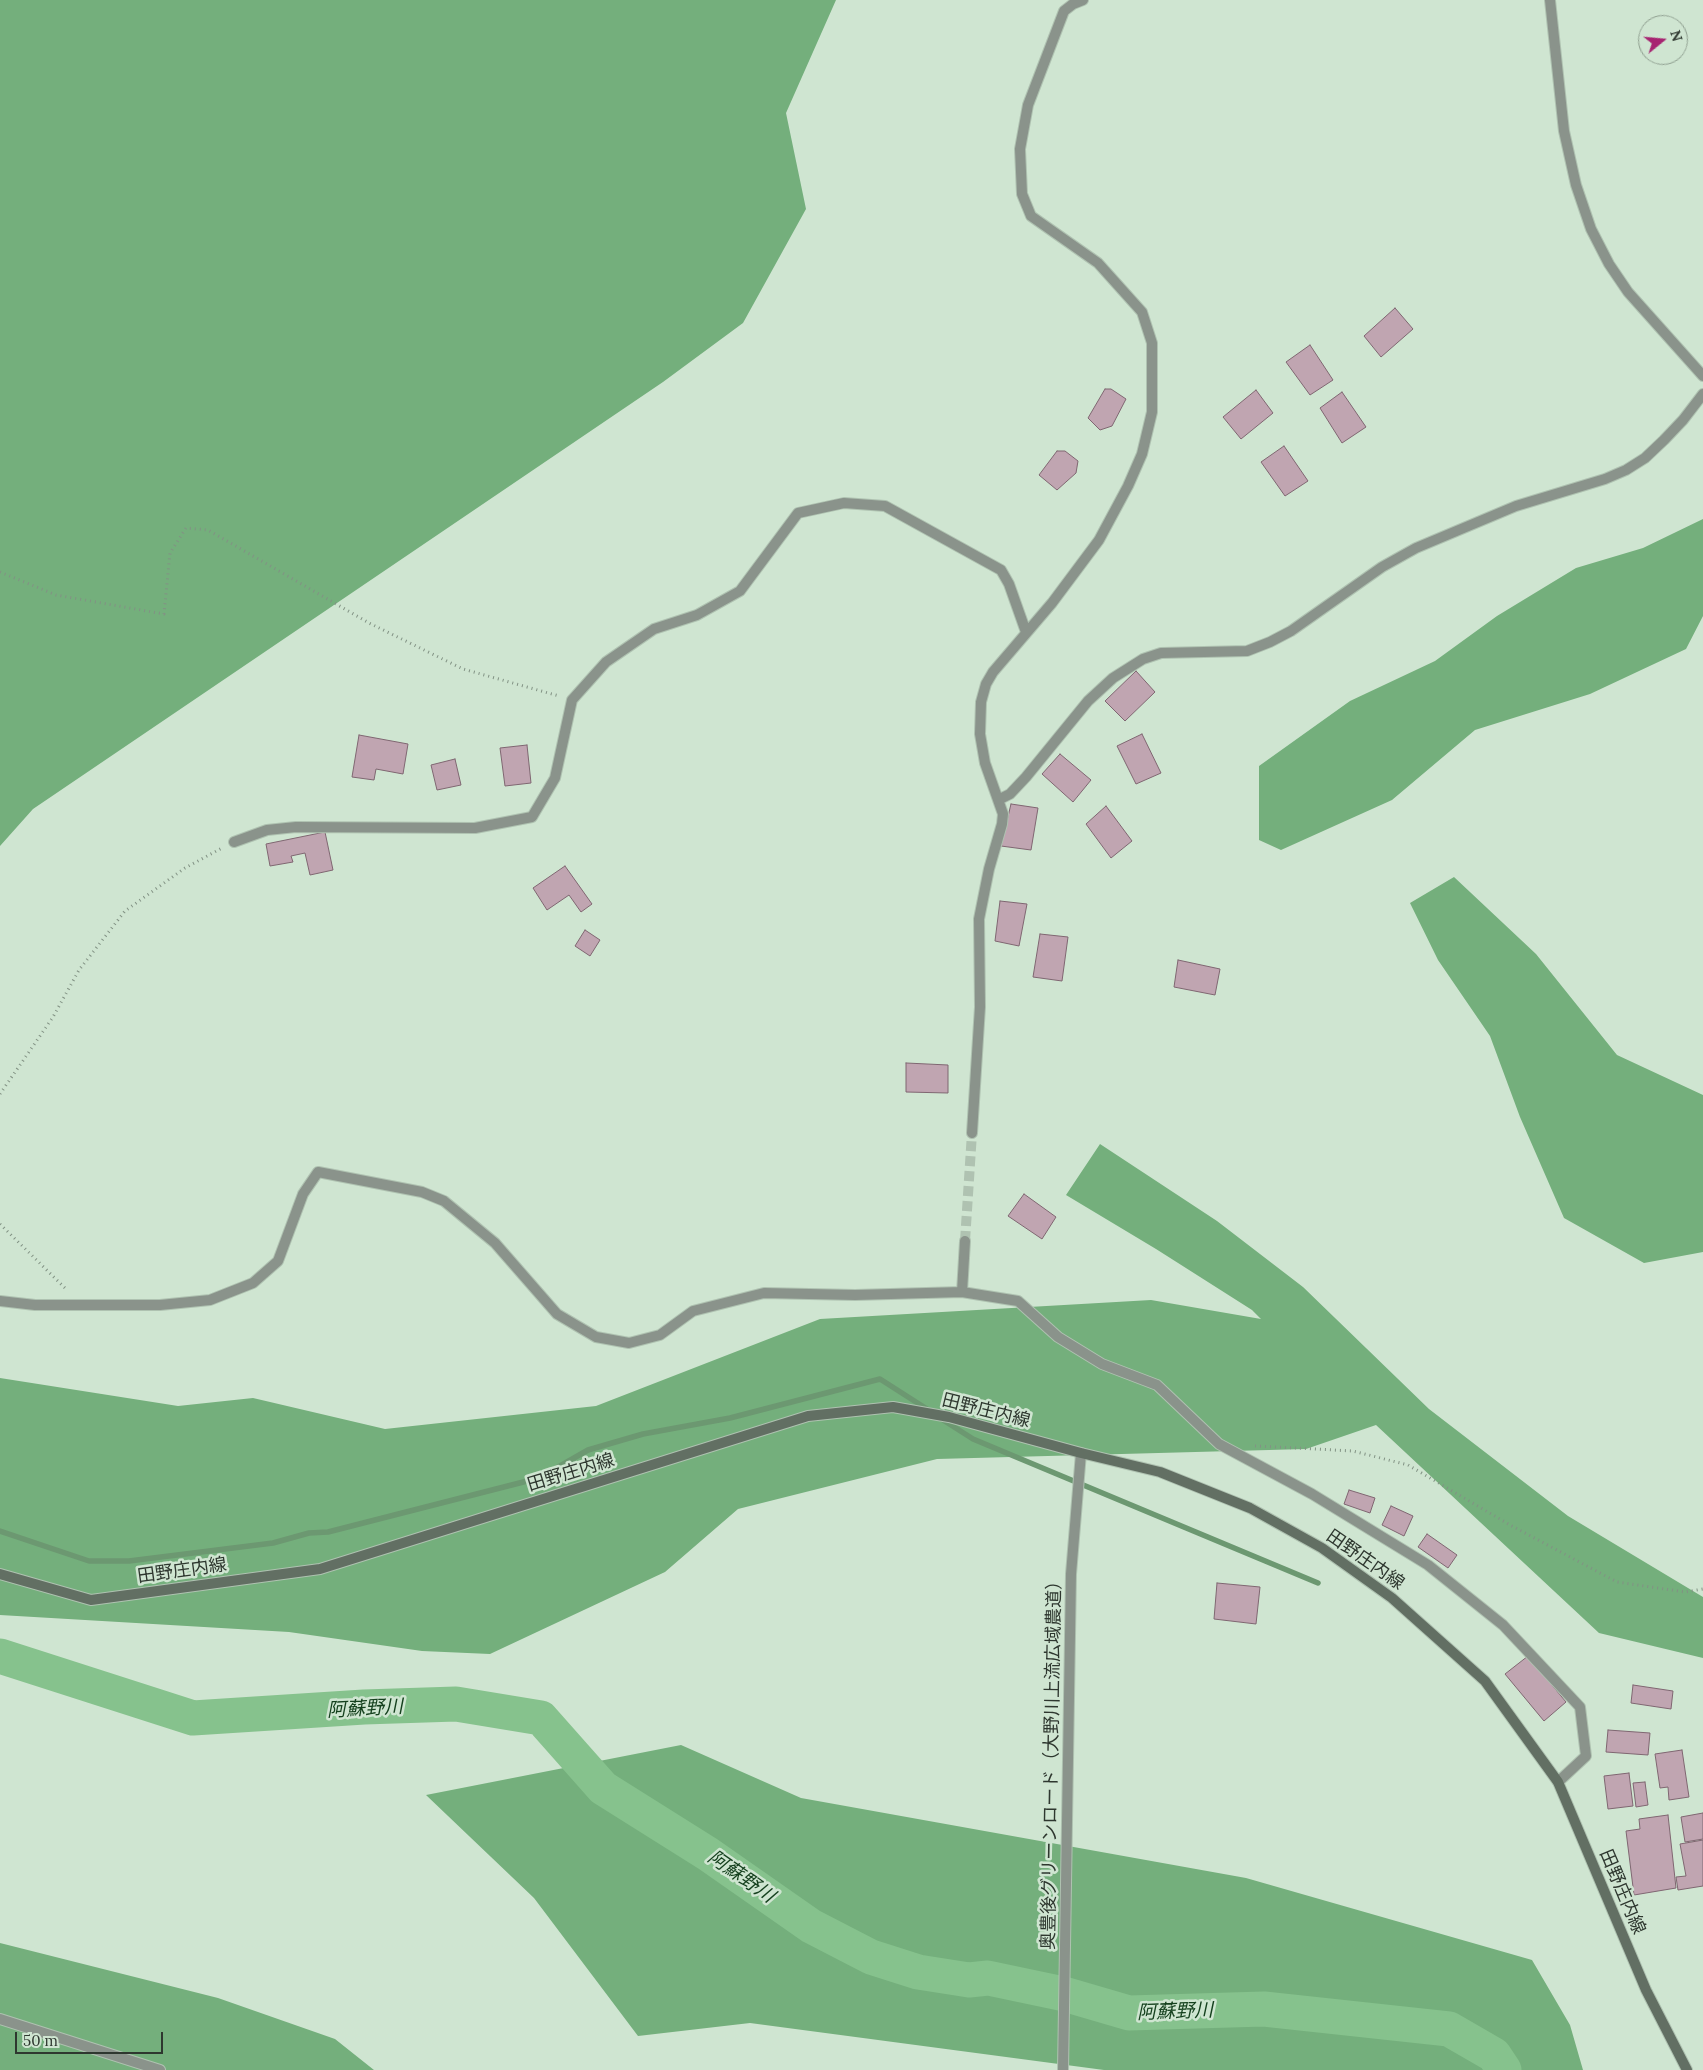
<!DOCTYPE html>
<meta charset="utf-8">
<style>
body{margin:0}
#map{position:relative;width:1703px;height:2070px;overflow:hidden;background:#cfe5d1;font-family:Lora,serif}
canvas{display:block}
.north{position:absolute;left:1638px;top:15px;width:50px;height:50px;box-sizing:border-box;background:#cfe5d1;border:1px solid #8f9f90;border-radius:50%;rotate:73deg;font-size:14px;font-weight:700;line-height:20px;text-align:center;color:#2e372f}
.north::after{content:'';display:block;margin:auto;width:18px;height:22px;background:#a72471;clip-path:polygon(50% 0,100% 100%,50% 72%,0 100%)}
.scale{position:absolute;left:15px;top:2032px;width:148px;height:22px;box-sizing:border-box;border:2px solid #2e372f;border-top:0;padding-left:6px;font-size:15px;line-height:18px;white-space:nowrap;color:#2e372f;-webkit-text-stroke:4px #cfe5d1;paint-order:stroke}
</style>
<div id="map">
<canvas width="1703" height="2070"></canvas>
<div class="north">N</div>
<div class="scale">50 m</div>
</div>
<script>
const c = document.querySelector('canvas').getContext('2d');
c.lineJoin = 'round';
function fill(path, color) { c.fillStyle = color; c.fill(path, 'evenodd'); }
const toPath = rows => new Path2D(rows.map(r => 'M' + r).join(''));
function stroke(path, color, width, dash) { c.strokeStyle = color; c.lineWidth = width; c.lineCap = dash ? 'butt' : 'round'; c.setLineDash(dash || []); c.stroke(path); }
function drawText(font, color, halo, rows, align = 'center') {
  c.font = font + ' Lora,"Noto Sans JP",serif'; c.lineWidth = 5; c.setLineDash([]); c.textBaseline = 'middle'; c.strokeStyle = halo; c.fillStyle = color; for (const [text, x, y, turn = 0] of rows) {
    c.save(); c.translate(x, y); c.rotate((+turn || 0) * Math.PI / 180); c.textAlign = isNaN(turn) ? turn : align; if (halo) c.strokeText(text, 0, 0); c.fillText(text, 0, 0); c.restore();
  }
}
const forest = toPath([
 [0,0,836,0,786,113,806,209,743,323,663,382,33,809,0,846],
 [1703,519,1703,616,1686,649,1590,694,1475,730,1392,800,1281,850,1259,840,1259,766,1350,701,1435,661,1497,616,1576,568,1643,548],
 [1454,877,1536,954,1617,1055,1703,1095,1703,1252,1644,1263,1564,1218,1520,1117,1490,1036,1438,960,1410,903],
 [1100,1144,1217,1221,1303,1287,1429,1409,1568,1516,1703,1597,1703,1658,1599,1633,1376,1425,1306,1449,937,1459,738,1509,665,1572,490,1654,422,1651,289,1632,0,1615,0,1378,178,1406,253,1398,385,1429,596,1406,820,1319,1151,1300,1261,1319,1252,1310,1156,1249,1066,1195],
 [681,1745,801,1798,1246,1878,1532,1960,1570,2025,1583,2070,1104,2070,750,2023,638,2036,534,1898,426,1795],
 [0,1943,218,1998,335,2039,374,2070,0,2070]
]);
const stream = toPath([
 [940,1418,973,1439,1318,1583],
 [0,1531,89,1561,129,1561,273,1543,309,1533,328,1532,539,1478,588,1450,643,1434,730,1418,880,1379,930,1411]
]);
const river = toPath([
 [0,1656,193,1718,364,1707,456,1704,541,1718,603,1788,708,1854,811,1926,871,1957,918,1972,969,1980,988,1978,1064,1994,1129,2013,1264,2009,1449,2029,1494,2055,1504,2070]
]);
const building = toPath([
 [1395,308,1413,329,1381,357,1364,336,1395,308],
 [1310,345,1333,380,1310,395,1286,362,1310,345],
 [1105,389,1111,389,1126,399,1112,426,1100,430,1088,418,1105,389],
 [1256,390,1273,413,1241,439,1223,417,1256,390],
 [1342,392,1366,427,1342,443,1320,408,1342,392],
 [1284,446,1308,481,1285,496,1261,462,1284,446],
 [1057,451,1065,451,1078,461,1076,473,1057,490,1039,475,1057,451],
 [1136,671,1155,692,1125,721,1105,701,1136,671],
 [1142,734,1161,773,1136,784,1117,746,1142,734],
 [359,735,408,744,403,774,376,769,374,780,352,777,359,735],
 [527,745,531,783,505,786,500,748,527,745],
 [1060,754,1091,780,1073,802,1042,774,1060,754],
 [455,759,461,785,437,790,431,765,455,759],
 [1011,804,1038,808,1031,850,1001,846,1011,804],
 [1106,806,1132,841,1111,858,1086,824,1106,806],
 [325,832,333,870,310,875,305,853,291,856,293,862,270,866,266,844,325,832],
 [565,866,592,904,581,912,569,895,547,910,533,888,565,866],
 [1000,901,1027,904,1019,946,995,941,1000,901],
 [585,930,600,940,590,956,575,946,585,930],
 [1040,934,1068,937,1062,981,1033,977,1040,934],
 [1178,960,1220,969,1215,995,1174,987,1178,960],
 [906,1063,948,1065,948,1093,906,1092,906,1063],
 [1024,1194,1056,1217,1042,1239,1008,1216,1024,1194],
 [1349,1490,1375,1498,1370,1513,1344,1504,1349,1490],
 [1391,1506,1413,1516,1404,1536,1382,1525,1391,1506],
 [1427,1534,1457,1555,1448,1568,1418,1547,1427,1534],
 [1217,1583,1260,1587,1256,1624,1214,1619,1217,1583],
 [1528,1656,1566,1702,1544,1721,1505,1674,1528,1656],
 [1633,1685,1673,1691,1671,1709,1631,1703,1633,1685],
 [1608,1730,1650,1733,1648,1755,1606,1752,1608,1730],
 [1682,1750,1689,1797,1669,1800,1668,1787,1660,1788,1655,1754,1682,1750],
 [1629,1773,1633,1806,1608,1809,1604,1776,1629,1773],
 [1645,1782,1648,1805,1636,1807,1633,1783,1645,1782],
 [1703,1813,1703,1839,1685,1842,1681,1817,1703,1813],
 [1668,1815,1676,1888,1634,1895,1626,1831,1640,1829,1639,1819,1668,1815],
 [1703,1840,1703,1886,1678,1890,1676,1877,1686,1876,1680,1844,1703,1840]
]);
const minorTunnel = toPath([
 [965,1241,972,1133]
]);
const path = toPath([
 [0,572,56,595,164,614,170,553,186,528,208,530,369,623,463,669,559,696],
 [0,1094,53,1017,79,970,125,911,185,868,222,848],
 [0,1224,67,1290],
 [1255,1446,1353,1451,1408,1465,1510,1525,1617,1582,1685,1592,1703,1589]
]);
const minor = toPath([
 [998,800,1010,794,1026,777,1088,701,1113,678,1143,659,1161,653,1247,651,1270,642,1291,631,1382,567,1416,548,1516,506,1605,479,1626,470,1645,458,1664,440,1683,420,1703,394],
 [234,842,267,830,296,827,475,828,532,817,555,778,572,700,606,662,654,629,697,615,740,591,798,513,844,503,885,506,1001,570,1009,584,1026,632],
 [972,1133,980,1007,979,919,989,869,1002,824,1003,814,985,763,980,734,981,702,986,684,993,672,1052,603,1099,540,1128,486,1142,454,1152,412,1152,343,1142,312,1098,263,1031,216,1022,194,1020,149,1028,105,1064,11,1073,4,1083,0],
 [962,1292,965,1241],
 [0,1301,35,1305,160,1305,210,1300,253,1283,278,1261,303,1194,318,1172,422,1192,444,1201,495,1243,557,1314,596,1337,629,1343,660,1335,693,1311,764,1293,855,1295,962,1292,1018,1301,1058,1337,1102,1364,1157,1385,1219,1444,1312,1494,1428,1565,1503,1625,1580,1707,1586,1756,1558,1782],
 [0,2019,160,2070]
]);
const tertiary = toPath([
 [1550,0,1564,131,1576,185,1591,229,1609,264,1628,292,1703,376],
 [1063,2070,1071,1574,1081,1453]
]);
const secondary = toPath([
 [0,1574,91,1600,320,1569,808,1416,893,1407,949,1417,1081,1453,1160,1472,1250,1508,1322,1548,1392,1598,1485,1681,1558,1782,1646,1990,1687,2070]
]);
const streetNames = [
 ["田野庄内線",986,1411,14],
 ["田野庄内線",571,1473,-17],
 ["田野庄内線",1365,1560,35],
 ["田野庄内線",182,1571,-8],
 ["奥豊後グリーンロード（大野川上流広域農道）",1052,1761,-89],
 ["田野庄内線",1622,1892,67]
];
const waterNames = [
 ["阿蘇野川",365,1709,-3],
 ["阿蘇野川",741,1877,35],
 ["阿蘇野川",1175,2012,-2]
];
fill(forest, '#74af7c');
stroke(stream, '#6c9871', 5.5);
stroke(river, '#86c28d', 35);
fill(building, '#c0a5b1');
stroke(building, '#7f6671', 1);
stroke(minorTunnel, '#afc2b1', 10, [10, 5]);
stroke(minor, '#afc2b1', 12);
stroke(tertiary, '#afc2b1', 12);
stroke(secondary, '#afc2b1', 12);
stroke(path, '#829284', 3, [1, 4]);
stroke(minor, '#8a938b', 10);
stroke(tertiary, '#8a938b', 10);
stroke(secondary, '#626f63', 10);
drawText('18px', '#2e372f', '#cfe5d1', streetNames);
drawText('italic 19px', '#15411e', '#cfe5d1', waterNames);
</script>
